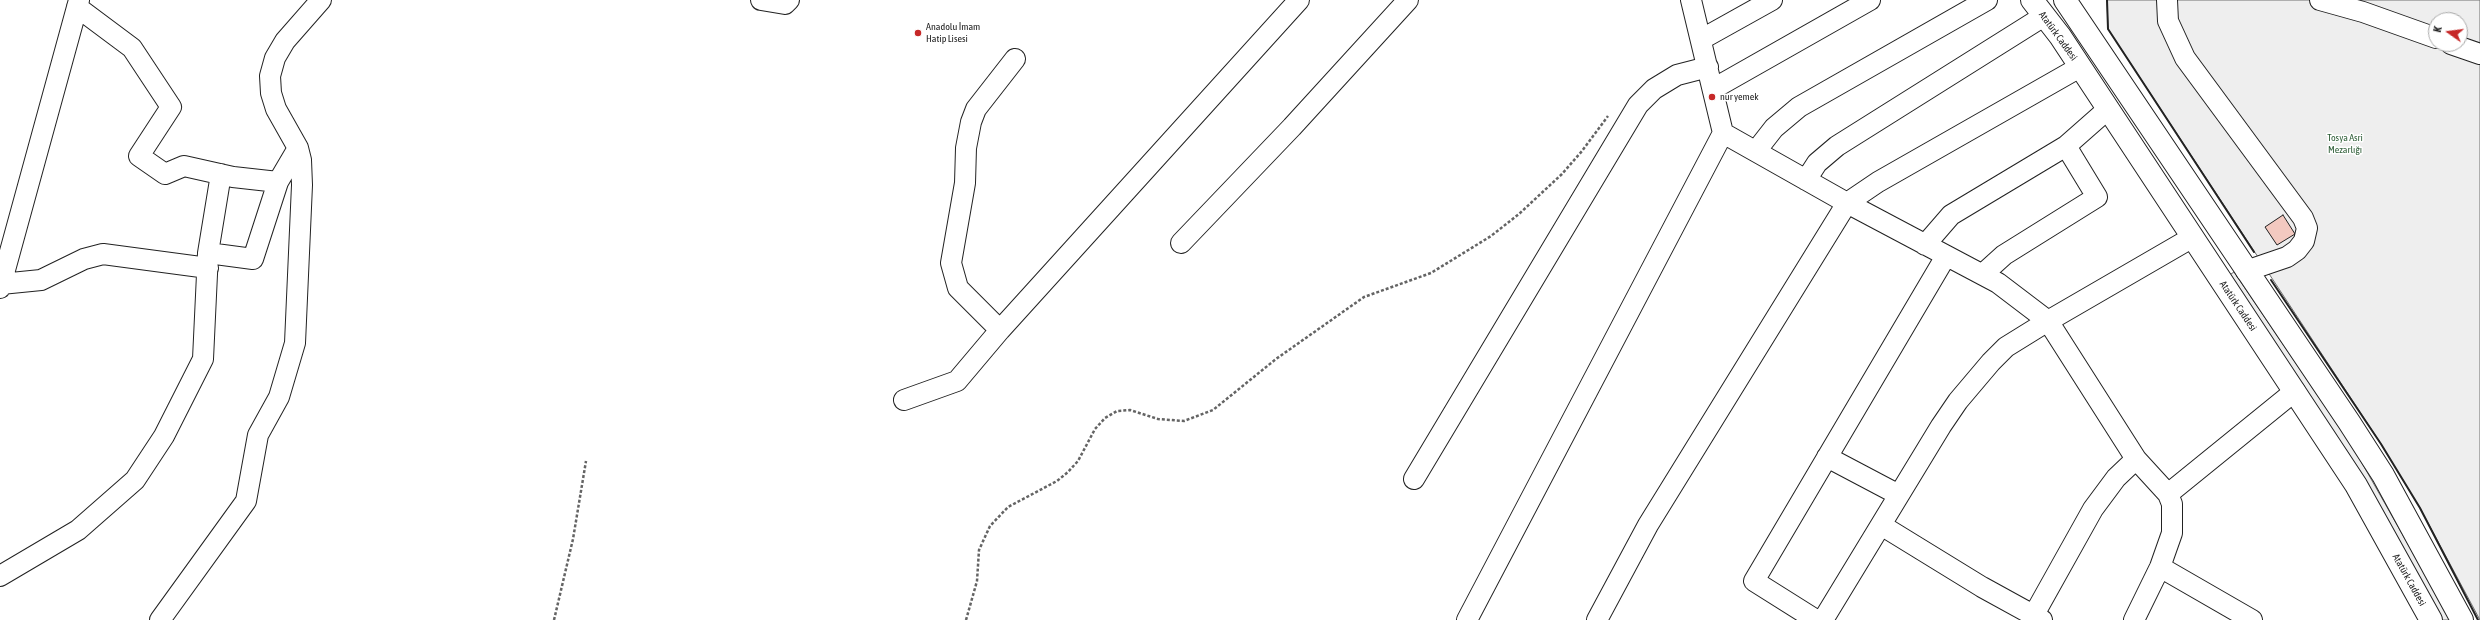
<!DOCTYPE html>
<meta charset="utf-8">
<style>
body{margin:0}
#map{position:relative;width:2480px;height:620px;overflow:hidden;background:#fff;font-family:"Asap Condensed",sans-serif}
canvas{display:block}
.north{position:absolute;left:2428px;top:12px;width:40px;height:40px;box-sizing:border-box;background:#fff;border:1px solid #a7a7a7;border-radius:50%;rotate:284deg;font-size:11px;font-weight:700;line-height:16px;text-align:center;color:#222}
.north::after{content:'';display:block;margin:auto;width:14px;height:18px;background:#c62828;clip-path:polygon(50% 0,100% 100%,50% 72%,0 100%)}
</style>
<div id="map">
<canvas width="2480" height="620"></canvas>
<div class="north">K</div>
</div>
<script>
const c = document.querySelector('canvas').getContext('2d');
c.lineJoin = 'round';
function fill(path, color) { c.fillStyle = color; c.fill(path, 'evenodd'); }
const toPath = rows => new Path2D(rows.map(r => 'M' + r).join(''));
function stroke(path, color, width, dash) { c.strokeStyle = color; c.lineWidth = width; c.lineCap = dash ? 'butt' : 'round'; c.setLineDash(dash || []); c.stroke(path); }
function drawText(font, color, halo, rows, align = 'center') {
  c.font = font + ' "Asap Condensed",sans-serif'; c.lineWidth = 3; c.setLineDash([]); c.textBaseline = 'middle'; c.strokeStyle = halo; c.fillStyle = color; for (const [text, x, y, turn = 0] of rows) {
    c.save(); c.translate(x, y); c.rotate((+turn || 0) * Math.PI / 180); c.textAlign = isNaN(turn) ? turn : align; if (halo) c.strokeText(text, 0, 0); c.fillText(text, 0, 0); c.restore();
  }
}
const green = toPath([
 [2107,0,2480,0,2480,620,2420,508,2381,444,2108,29,2107,0],
 [2436,20,2460,20,2460,44,2436,44,2436,20],
 [2234,272,2354,449,2451,620,2442,620,2349,454,2228,276,2234,272]
]);
const building = toPath([
 [2283,215,2295,234,2277,245,2265,227,2283,215]
]);
const path = toPath([
 [554,620,573,539,586,461],
 [966,620,977,581,979,550,990,526,1008,507,1057,481,1068,472,1078,461,1095,429,1105,418,1117,411,1130,410,1158,419,1184,421,1213,410,1276,359,1364,297,1431,273,1491,236,1519,214,1562,174,1582,151,1608,116]
]);
const minor = toPath([
 [761,0,785,4,789,0],
 [2167,0,2168,21,2185,58,2303,218,2307,228,2304,241,2297,250,2287,257,2246,271],
 [2320,0,2363,12,2436,38],
 [77,7,132,48,171,107,139,156,165,174,184,166,233,177,278,182],
 [1702,39,1772,0],
 [2451,44,2480,54],
 [1713,89,1870,0],
 [1723,133,1847,203,1998,283,2048,321,2136,459,2168,494,2172,504,2172,533,2160,567,2134,620],
 [1756,151,1774,128,1799,107,1987,0],
 [1806,180,1817,163,1837,146,2044,16],
 [1181,243,1292,127,1408,0],
 [1925,245,1951,215,2066,146,2108,109],
 [208,253,253,259,278,182,298,148],
 [1983,274,2004,255,2097,197,2066,146],
 [1,284,41,280,84,259,103,254,208,268],
 [0,288,79,0],
 [1000,330,958,288,951,263,965,183,966,148,971,122,976,109,1015,59],
 [904,400,957,381,1000,330,1299,0],
 [1827,457,1899,495],
 [1414,479,1638,105,1654,89,1677,75,1708,67],
 [2168,494,2295,391],
 [1881,525,1982,587,2042,620],
 [2160,567,2252,620],
 [0,576,78,530,135,480,164,436,203,359,208,253,221,174],
 [160,620,246,501,258,435,279,397,295,343,302,185,301,160,298,148,276,109,271,93,270,76,275,58,285,41,321,0],
 [1467,620,1723,133,1691,0],
 [1597,620,1648,525,1847,203,1878,182,2080,67],
 [1816,620,1754,581,1946,256],
 [1823,620,1941,426,1958,401,1991,362,2006,347,2048,321,2193,237],
 [2031,620,2093,509,2116,478,2136,459]
]);
const major = toPath([
 [2032,0,2060,36,2356,485,2431,620],
 [2065,0,2349,422,2383,475,2462,620]
]);
const wall = toPath([
 [2107,0,2108,29,2254,252],
 [2271,280,2381,444,2420,508,2478,620]
]);
const markers = [
 [918,33,4,"#c62828"],
 [1712,97,4,"#c62828"]
];
const poiNames = [
 ["Anadolu İmam",926,27],
 ["Hatip Lisesi",926,39],
 ["nur yemek",1720,97]
];
const streetNames = [
 ["Atatürk Caddesi",2058,36,54],
 ["Atatürk Caddesi",2238,306,56],
 ["Atatürk Caddesi",2409,580,61]
];
const parkNames = [
 ["Tosya Asri",2345,138],
 ["Mezarlığı",2345,150]
];
fill(green, '#eee');
stroke(green, '#6f6f6f', 1);
fill(building, '#f3c9c0');
stroke(building, '#222', 1);
stroke(minor, '#222', 22);
stroke(major, '#222', 24);
stroke(path, '#646464', 2.5, [3, 2]);
stroke(minor, '#fff', 20);
stroke(major, '#fff', 22);
stroke(wall, '#222', 2);
for (const [x, y, r, color] of markers) { const dot = new Path2D(); dot.arc(x, y, r, 0, 2 * Math.PI); c.fillStyle = color; c.fill(dot); stroke(dot, '#fff', 1.5); }
drawText('10px', '#222', '#fff', poiNames, 'left');
drawText('10px', '#222', '#fff', streetNames);
drawText('10px', '#2f5e38', '#fff', parkNames);
</script>
